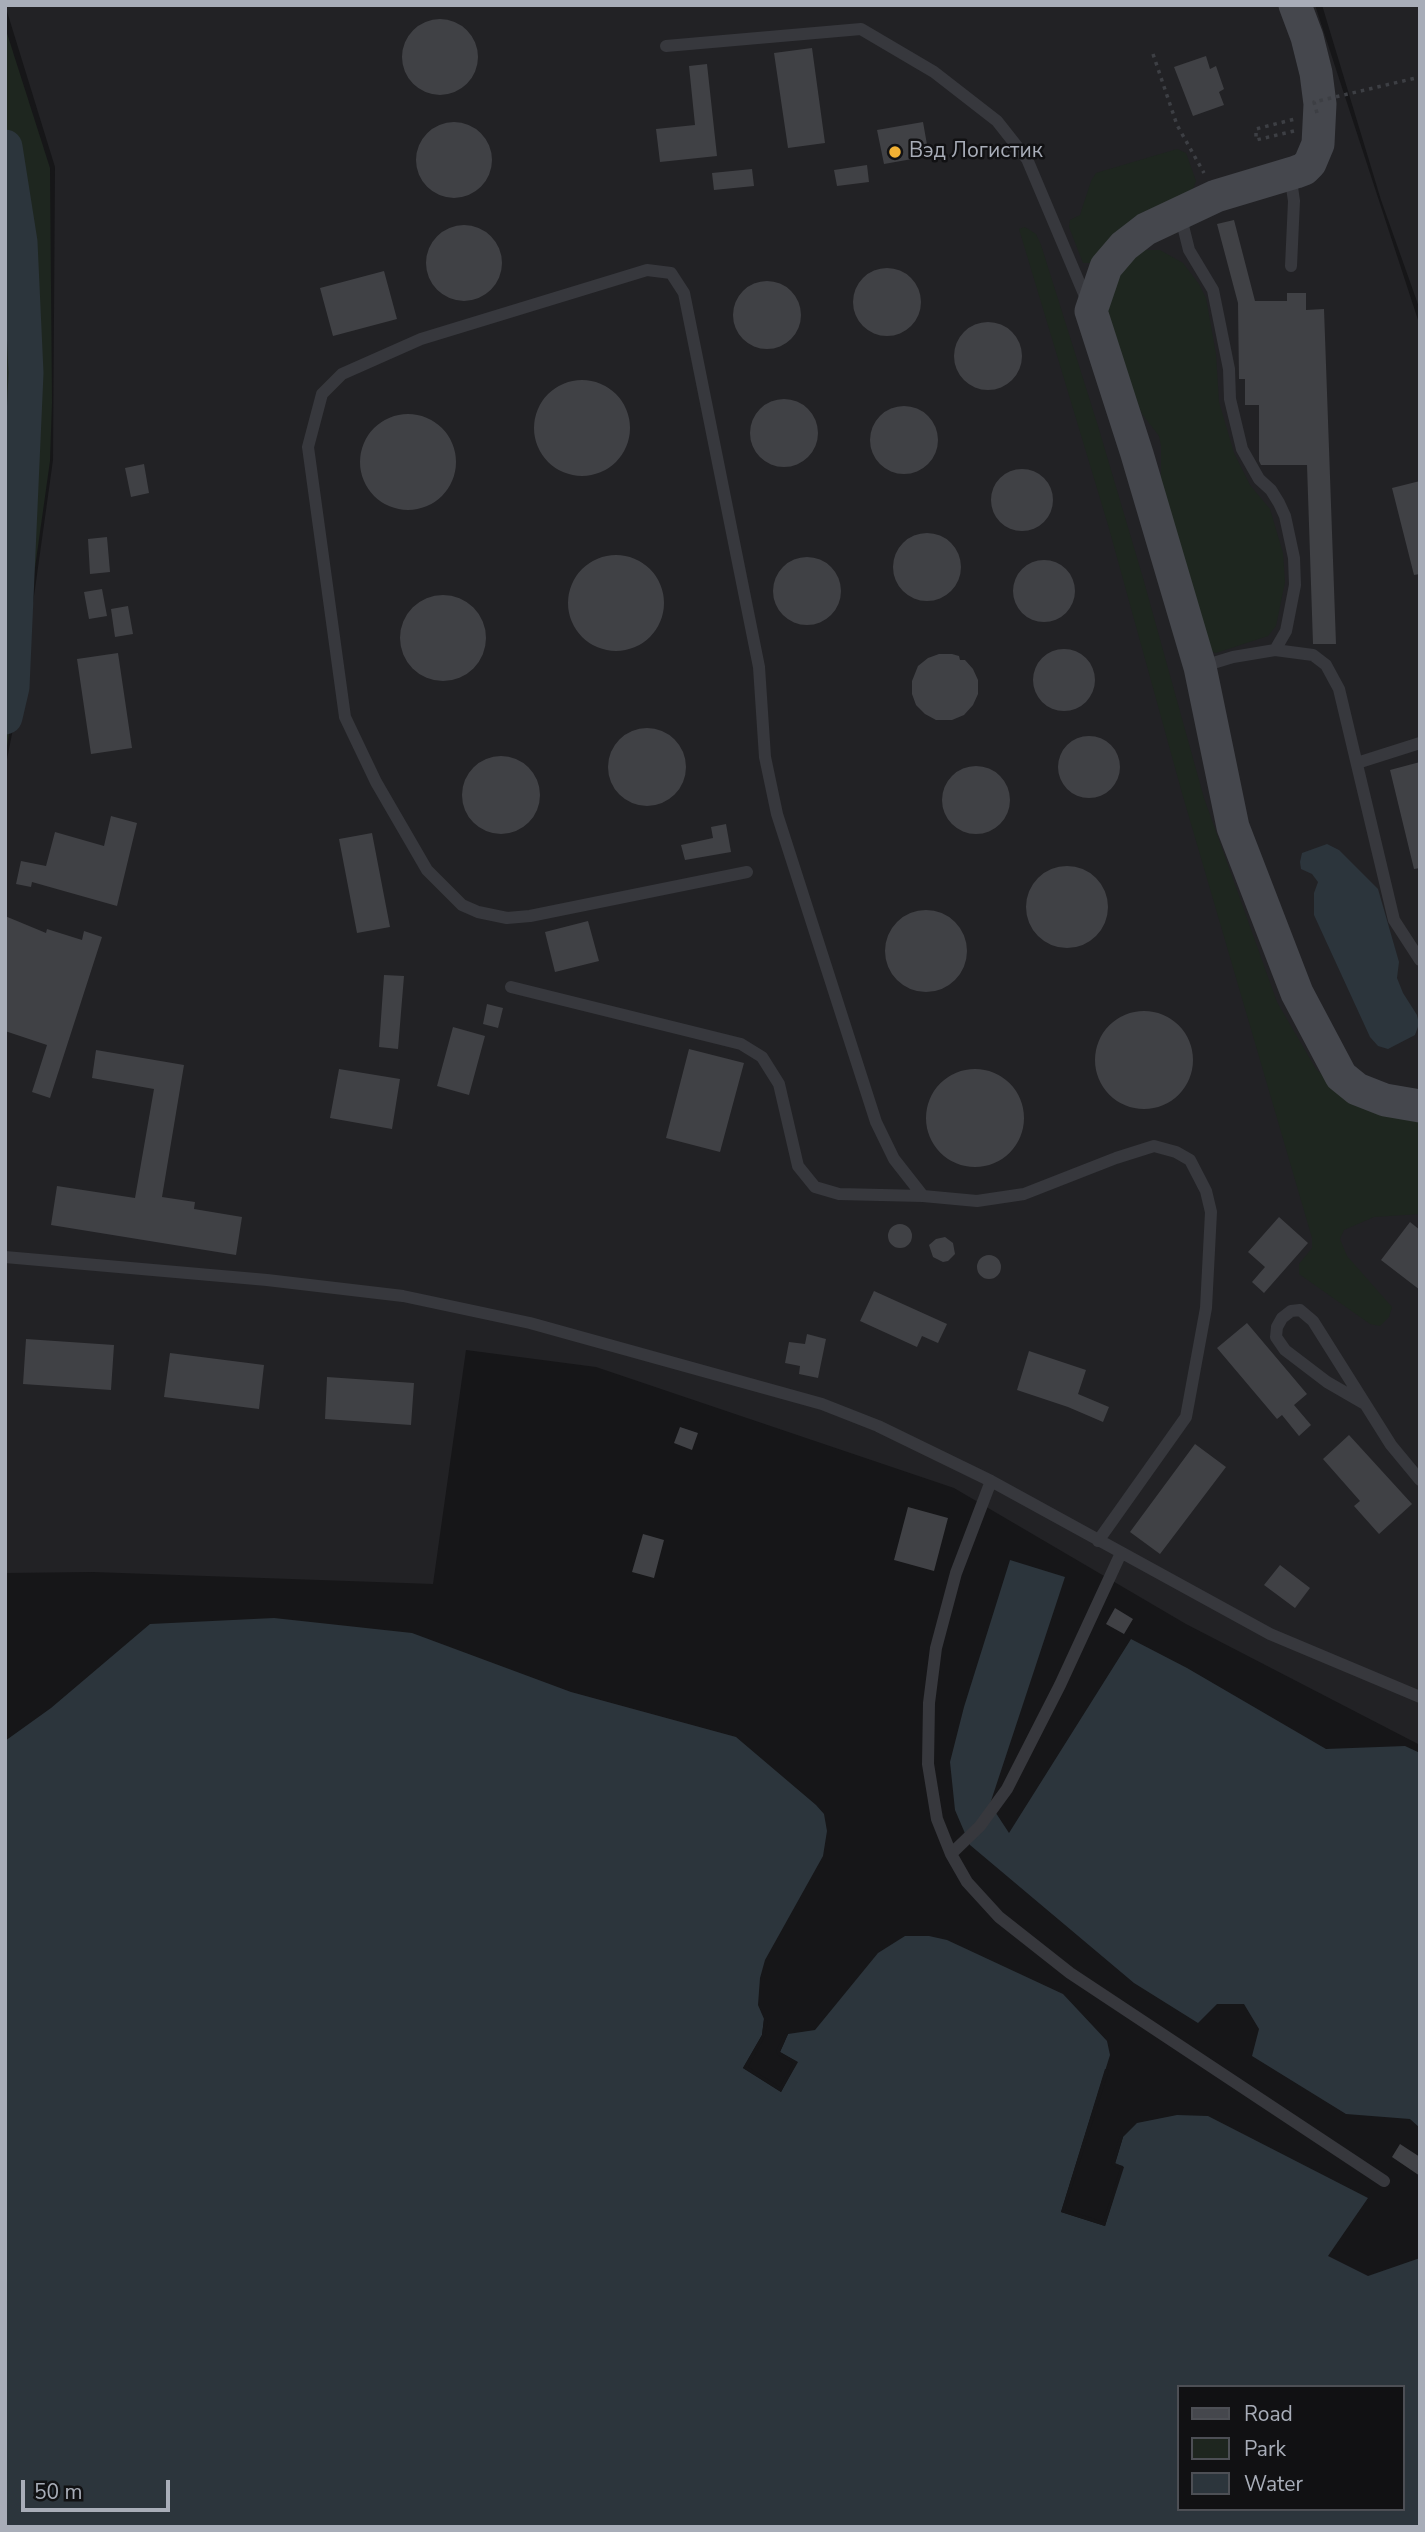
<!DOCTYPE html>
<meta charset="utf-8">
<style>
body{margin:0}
#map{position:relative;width:1425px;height:2532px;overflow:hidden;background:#161618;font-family:"Nunito Sans",sans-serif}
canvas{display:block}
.frame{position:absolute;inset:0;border:7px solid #a8adb8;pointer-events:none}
.legend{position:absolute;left:1177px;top:2385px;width:228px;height:126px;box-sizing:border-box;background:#111113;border:2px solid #4d4f55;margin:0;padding:9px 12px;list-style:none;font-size:21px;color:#a8adb8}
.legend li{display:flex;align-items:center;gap:14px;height:35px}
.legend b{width:35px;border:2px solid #4d4f55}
.scale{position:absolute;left:21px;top:2480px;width:149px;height:32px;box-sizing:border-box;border:4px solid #a8adb8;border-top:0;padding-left:9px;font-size:21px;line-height:24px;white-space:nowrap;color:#a8adb8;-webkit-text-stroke:5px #111113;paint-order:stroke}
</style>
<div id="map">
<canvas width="1425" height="2532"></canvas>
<div class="frame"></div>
<ul class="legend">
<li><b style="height:9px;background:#45474d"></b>Road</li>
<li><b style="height:19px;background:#1e261f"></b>Park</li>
<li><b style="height:19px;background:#2c353c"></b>Water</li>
</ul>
<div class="scale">50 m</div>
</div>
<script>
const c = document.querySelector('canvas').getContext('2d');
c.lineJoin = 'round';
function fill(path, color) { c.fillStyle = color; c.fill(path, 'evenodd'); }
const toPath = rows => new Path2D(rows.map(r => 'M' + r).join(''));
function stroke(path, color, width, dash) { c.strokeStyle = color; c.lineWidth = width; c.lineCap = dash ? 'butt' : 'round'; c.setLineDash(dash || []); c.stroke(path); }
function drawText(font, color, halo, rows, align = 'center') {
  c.font = font + ' "Nunito Sans",sans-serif'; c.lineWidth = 5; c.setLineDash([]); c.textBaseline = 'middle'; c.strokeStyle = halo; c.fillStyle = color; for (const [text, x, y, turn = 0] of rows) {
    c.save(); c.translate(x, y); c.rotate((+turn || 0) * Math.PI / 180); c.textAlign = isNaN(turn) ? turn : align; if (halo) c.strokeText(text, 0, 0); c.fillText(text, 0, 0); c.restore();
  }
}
const built = toPath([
 [5,5,1315,5,1420,326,1420,1745,1186,1624,954,1488,596,1367,466,1350,433,1584,93,1572,5,1573,5,769,21,689,53,460,55,167],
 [1322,5,1420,5,1420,310,1381,200]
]);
const green = toPath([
 [5,27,50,168,52,402,50,461,24,646,5,758],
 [1177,149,1186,153,1196,181,1193,189,1090,263,1083,263,1069,227,1070,220,1080,215,1091,181,1096,173],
 [1025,227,1036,234,1041,245,1098,426,1143,578,1204,798,1277,1002,1316,1069,1350,1102,1420,1115,1420,1214,1374,1217,1344,1230,1340,1239,1347,1256,1392,1307,1389,1317,1380,1326,1370,1324,1299,1274,1299,1264,1312,1248,1312,1238,1182,793,1108,525,1019,229],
 [1144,250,1160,250,1183,263,1199,284,1206,298,1216,354,1219,402,1234,453,1250,485,1270,509,1283,553,1285,582,1276,626,1268,636,1216,653,1208,650,1161,479,1161,446,1159,436,1142,414,1103,312,1118,271]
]);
const water = toPath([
 [1327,844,1339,850,1378,889,1399,962,1397,978,1403,993,1417,1015,1419,1024,1415,1035,1388,1049,1378,1046,1370,1037,1314,915,1314,893,1318,882,1312,874,1301,869,1300,862,1302,853],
 [1010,1560,1065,1577,990,1804,1009,1833,1131,1639,1187,1668,1326,1749,1405,1746,1420,1753,1420,2128,1410,2119,1346,2114,1252,2056,1259,2029,1244,2004,1217,2004,1198,2023,1134,1983,970,1845,955,1810,950,1762,964,1707],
 [274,1618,412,1633,571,1692,736,1737,816,1805,824,1814,827,1831,823,1856,765,1960,760,1978,758,2005,764,2019,762,2035,743,2068,781,2092,797,2062,780,2052,788,2034,815,2030,878,1953,905,1936,929,1936,947,1940,1063,1994,1107,2041,1110,2055,1061,2212,1105,2226,1123,2166,1115,2164,1123,2137,1137,2123,1177,2115,1208,2116,1368,2198,1328,2256,1368,2276,1420,2258,1420,2527,5,2527,5,1741,51,1708,150,1624],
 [1178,2387,1402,2387,1402,2509,1178,2509]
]);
const pier = toPath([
 [764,2019,768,2021,765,2036,748,2067,780,2087,793,2063,778,2055,776,2051,785,2033,788,2034,780,2052,798,2062,781,2092,743,2068,762,2035],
 [1105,2069,1109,2070,1065,2209,1103,2222,1120,2169,1113,2166,1111,2163,1120,2136,1123,2137,1115,2163,1124,2167,1105,2226,1061,2212]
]);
const river = toPath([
 [5,147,20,242,26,373,12,687,5,717]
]);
const building = toPath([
 '402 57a38 38 0 1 1 76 0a38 38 0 1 1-76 0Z',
 [812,48,825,143,788,148,774,53],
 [1206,56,1210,69,1216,66,1224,89,1219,92,1224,105,1193,116,1174,67],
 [707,64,717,156,660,162,656,129,695,125,689,66],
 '416 160a38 38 0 1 1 76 0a38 38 0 1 1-76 0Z',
 [923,122,929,156,884,164,877,130],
 [867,165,869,182,837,186,834,170],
 [752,169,754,186,714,190,712,173],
 [1234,220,1255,301,1287,301,1287,293,1306,293,1306,310,1324,309,1336,644,1313,644,1307,465,1261,465,1259,461,1259,405,1245,405,1245,379,1239,379,1238,303,1217,224],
 '426 263a38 38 0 1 1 76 0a38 38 0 1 1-76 0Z',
 '853 302a34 34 0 1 1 68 0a34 34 0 1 1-68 0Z',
 [384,271,397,319,333,336,320,288],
 '733 315a34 34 0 1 1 68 0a34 34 0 1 1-68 0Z',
 '954 356a34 34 0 1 1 68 0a34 34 0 1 1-68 0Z',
 '534 428a48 48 0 1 1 96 0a48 48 0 1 1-96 0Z',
 '750 433a34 34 0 1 1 68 0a34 34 0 1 1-68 0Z',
 '870 440a34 34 0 1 1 68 0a34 34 0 1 1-68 0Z',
 '360 462a48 48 0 1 1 96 0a48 48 0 1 1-96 0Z',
 [144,464,149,493,131,497,125,468],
 '991 500a31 31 0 1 1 62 0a31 31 0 1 1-62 0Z',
 [1420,481,1420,574,1414,575,1392,488],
 '893 567a34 34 0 1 1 68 0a34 34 0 1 1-68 0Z',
 [107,537,110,572,90,574,88,539],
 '568 603a48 48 0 1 1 96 0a48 48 0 1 1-96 0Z',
 '773 591a34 34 0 1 1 68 0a34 34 0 1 1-68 0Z',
 '1013 591a31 31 0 1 1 62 0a31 31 0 1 1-62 0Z',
 [102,589,107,616,89,619,84,592],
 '400 638a43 43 0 1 1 86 0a43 43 0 1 1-86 0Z',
 [128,606,133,634,115,637,111,609],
 '1033 680a31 31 0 1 1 62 0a31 31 0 1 1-62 0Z',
 [118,653,132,748,91,754,77,659],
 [939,654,952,654,959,656,960,660,965,660,973,669,978,680,978,694,973,705,964,715,952,720,936,720,925,714,916,705,912,694,912,681,918,666,928,658],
 '608 767a39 39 0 1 1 78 0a39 39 0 1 1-78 0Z',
 '1058 767a31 31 0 1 1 62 0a31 31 0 1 1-62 0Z',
 '462 795a39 39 0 1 1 78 0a39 39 0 1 1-78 0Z',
 [1420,762,1420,868,1414,869,1390,770],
 '942 800a34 34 0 1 1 68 0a34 34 0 1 1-68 0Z',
 [111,816,137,823,117,906,32,882,31,887,16,884,21,861,46,866,55,832,104,846],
 [726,824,731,852,685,860,681,845,713,838,711,827],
 [372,833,390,927,357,933,339,839],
 '1026 907a41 41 0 1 1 82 0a41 41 0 1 1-82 0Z',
 '885 951a41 41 0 1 1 82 0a41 41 0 1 1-82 0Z',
 [5,916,46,933,47,929,82,940,84,931,102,937,50,1098,32,1092,47,1045,5,1031],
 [588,921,599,961,555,972,545,932],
 [384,975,404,976,398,1049,379,1047],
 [487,1004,503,1008,498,1028,483,1024],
 '1095 1060a49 49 0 1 1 98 0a49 49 0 1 1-98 0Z',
 [453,1027,485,1036,469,1095,437,1086],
 [689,1049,744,1063,720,1152,666,1138],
 [96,1050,184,1065,162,1197,195,1202,194,1209,242,1217,236,1255,51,1225,57,1186,135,1198,154,1089,92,1078],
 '926 1118a49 49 0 1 1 98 0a49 49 0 1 1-98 0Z',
 [339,1069,400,1079,392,1129,330,1118],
 [1279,1217,1308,1243,1264,1293,1252,1282,1265,1267,1248,1252],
 [1410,1222,1420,1230,1420,1290,1381,1260],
 '888 1236a12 12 0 1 1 24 0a12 12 0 1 1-24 0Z',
 [945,1237,953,1243,955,1254,948,1261,943,1262,933,1257,929,1245,936,1239],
 '977 1267a12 12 0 1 1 24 0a12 12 0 1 1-24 0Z',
 [874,1291,947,1324,938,1343,922,1336,917,1347,860,1321],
 [1247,1323,1307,1394,1294,1405,1311,1425,1299,1436,1282,1415,1277,1419,1217,1348],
 [807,1334,826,1339,818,1378,799,1374,800,1366,785,1363,789,1342,805,1344],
 [26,1339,114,1345,111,1390,23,1384],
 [1029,1351,1086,1370,1078,1394,1109,1407,1103,1422,1068,1407,1017,1390],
 [170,1353,264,1365,259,1409,164,1397],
 [327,1377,414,1383,411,1425,325,1419],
 [680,1427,698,1433,692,1450,674,1443],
 [1349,1435,1412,1504,1379,1534,1354,1506,1360,1501,1323,1459],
 [1195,1444,1226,1467,1160,1554,1130,1532],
 [908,1507,948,1518,934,1571,894,1560],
 [643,1534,664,1540,654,1578,632,1572],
 [1280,1565,1310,1588,1295,1608,1264,1585],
 [1115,1608,1133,1619,1124,1634,1106,1624],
 [1400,2144,1420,2157,1420,2176,1392,2157]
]);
const path = toPath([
 [1153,54,1177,125,1204,173],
 [1294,131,1256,140,1256,129,1295,119]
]);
const lane = toPath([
 [666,46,861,29,934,72,997,121,1027,159,1087,301],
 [1290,174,1294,201,1291,266],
 [1178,215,1182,222,1189,250,1213,290,1229,369,1230,399,1242,449,1259,479,1271,490,1279,503,1285,516,1294,558,1295,585,1286,631,1275,650,1233,657,1200,667],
 [1275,650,1313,655,1326,665,1339,689,1394,920,1420,960],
 [1357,763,1420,743],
 [747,872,530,916,507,918,478,912,462,905,427,870,376,782,345,717,308,447,322,394,342,374,421,339,647,270,671,273,684,293,759,667,765,757,777,814,876,1122,894,1159,923,1196,977,1201,1024,1194,1116,1158,1154,1146,1176,1152,1190,1160,1206,1191,1211,1212,1206,1308,1186,1417,1098,1541],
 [511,987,741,1044,762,1057,779,1084,798,1166,815,1187,839,1194,923,1196],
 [5,1257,267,1280,403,1296,530,1323,822,1404,878,1426,991,1481,1270,1634,1420,1697],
 [1365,1404,1327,1382,1285,1350,1276,1337,1277,1327,1282,1318,1291,1311,1300,1310,1313,1321,1391,1445,1420,1480],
 [991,1481,956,1573,936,1648,929,1703,928,1764,937,1819,951,1854,967,1882,999,1917,1070,1973,1384,2181],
 [951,1854,980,1826,1007,1789,1060,1685,1121,1553]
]);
const secondary = toPath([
 [1295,5,1307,37,1316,73,1320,104,1318,144,1310,163,1304,169,1296,172,1216,196,1146,229,1124,246,1106,267,1091,311,1137,454,1200,667,1233,827,1297,993,1341,1076,1357,1089,1385,1100,1420,1106]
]);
const pathBridge = toPath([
 [1317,113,1314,102,1420,77]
]);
const markers = [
 [895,152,7,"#f2b134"]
];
const poiNames = [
 ["Вэд Логистик",909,152]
];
fill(built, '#222225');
fill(green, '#1e261f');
fill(water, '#2c353c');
fill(pier, '#161618');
stroke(river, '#2c353c', 35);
fill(building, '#404145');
stroke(path, '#3d3f44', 3.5, [3.5, 5]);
stroke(lane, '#37383d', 12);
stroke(secondary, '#45474d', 33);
stroke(pathBridge, '#3d3f44', 3.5, [3.5, 5]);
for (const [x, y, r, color] of markers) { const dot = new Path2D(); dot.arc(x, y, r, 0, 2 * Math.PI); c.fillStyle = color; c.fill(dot); stroke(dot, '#111113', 2.5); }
drawText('21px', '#a8adb8', '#111113', poiNames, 'left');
</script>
